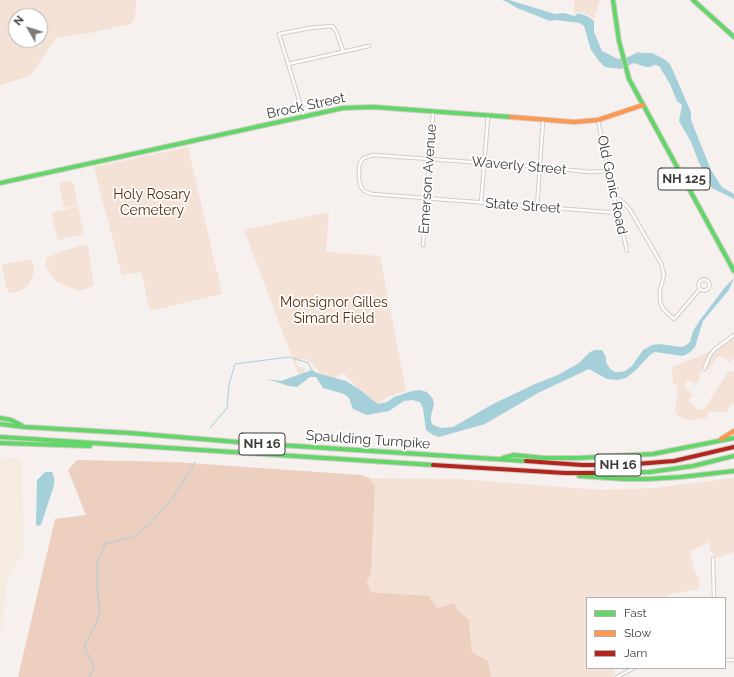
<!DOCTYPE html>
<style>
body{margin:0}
#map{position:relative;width:734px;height:677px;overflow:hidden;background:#f6f1ee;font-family:Raleway,sans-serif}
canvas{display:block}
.legend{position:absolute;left:586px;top:597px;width:140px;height:72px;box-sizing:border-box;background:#fff;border:1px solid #b2b1b0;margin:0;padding:5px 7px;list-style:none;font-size:12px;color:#3f3b39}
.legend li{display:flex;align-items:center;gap:8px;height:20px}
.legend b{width:20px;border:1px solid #b2b1b0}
.north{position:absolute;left:8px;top:8px;width:40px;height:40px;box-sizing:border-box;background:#fff;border:1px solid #b2b1b0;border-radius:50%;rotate:309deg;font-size:11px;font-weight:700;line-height:16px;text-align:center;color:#3f3b39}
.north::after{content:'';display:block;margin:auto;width:14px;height:18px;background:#7f7b78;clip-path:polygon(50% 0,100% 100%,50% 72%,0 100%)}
</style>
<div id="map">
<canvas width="734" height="677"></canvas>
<ul class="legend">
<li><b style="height:5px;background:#63d668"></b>Fast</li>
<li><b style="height:5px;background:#ff974d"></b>Slow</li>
<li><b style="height:5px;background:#b3261e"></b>Jam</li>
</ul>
<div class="north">N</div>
</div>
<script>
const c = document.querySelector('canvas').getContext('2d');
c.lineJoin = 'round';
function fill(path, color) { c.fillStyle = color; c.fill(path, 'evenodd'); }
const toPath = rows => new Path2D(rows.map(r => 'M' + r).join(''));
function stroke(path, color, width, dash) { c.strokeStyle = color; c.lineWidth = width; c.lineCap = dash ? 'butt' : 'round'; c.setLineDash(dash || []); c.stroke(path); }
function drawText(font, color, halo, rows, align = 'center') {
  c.font = font + ' Raleway,sans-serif'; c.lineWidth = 3.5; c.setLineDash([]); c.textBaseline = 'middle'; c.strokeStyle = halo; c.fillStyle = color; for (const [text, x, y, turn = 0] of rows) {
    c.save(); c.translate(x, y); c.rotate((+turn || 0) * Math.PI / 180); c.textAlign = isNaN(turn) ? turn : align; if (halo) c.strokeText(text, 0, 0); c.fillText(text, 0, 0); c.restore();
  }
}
const commercial = toPath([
 [14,458,22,463,24,551,6,582,3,626,0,630,0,459]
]);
const green = toPath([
 [0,0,136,0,136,5,135,17,131,24,95,32,56,38,30,76,0,85],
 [16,16,40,16,40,40,16,40],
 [574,0,600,0,594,20,590,16,581,12,577,12,574,15],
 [188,147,222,294,150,311,141,272,122,275,94,167],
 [72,180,78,205,64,208,59,183],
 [78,206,84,234,58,240,51,213],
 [329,212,326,252,380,256,406,391,388,397,375,406,358,389,346,375,341,373,335,378,325,378,320,373,314,365,304,359,297,360,296,362,298,367,303,367,305,370,305,374,300,378,244,230],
 [86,244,88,246,94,286,78,291,55,281,46,267,46,258,66,250],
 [32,259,34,268,33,277,27,287,18,292,8,293,2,267,3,264],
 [734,338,734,359,730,360,731,364,726,359,719,356,717,357,708,370,706,370,706,369,708,363,716,350,724,343],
 [707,353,709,353,701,369,699,382,694,383,688,380,684,387,690,391,693,395,689,400,690,403,699,410,704,409,728,372,734,371,734,404,731,404,728,408,728,413,710,411,706,418,691,421,677,416,675,410,677,400,677,385,673,383,672,367],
 [369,478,458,479,603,490,652,488,734,478,734,552,716,558,711,551,709,542,690,552,695,572,700,580,699,589,666,595,666,598,587,598,587,668,613,668,615,675,612,677,491,677,488,661,472,652,469,620,459,611,454,603,437,608,429,596,371,592,367,582,371,573,375,486]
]);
const forest = toPath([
 [77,460,174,462,361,475,369,478,375,486,371,573,367,582,371,592,429,596,437,608,454,603,459,611,469,620,472,652,488,661,491,677,18,677,55,519,86,515,68,470]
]);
const water = toPath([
 [502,0,509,0,555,14,564,13,575,16,578,13,587,16,594,21,594,32,602,51,618,59,628,57,638,52,642,53,652,53,664,59,670,64,691,112,691,120,711,170,722,187,734,194,734,199,712,188,705,170,702,168,699,163,691,142,679,121,682,105,677,101,670,84,659,66,654,65,650,67,646,67,634,63,621,69,605,67,599,61,591,50,584,26,580,23,555,20,550,21,517,8,507,2],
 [734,278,729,290,703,321,695,347,689,353,683,356,655,352,650,355,635,371,626,378,617,380,607,379,589,369,538,393,485,424,439,437,433,435,426,430,423,408,420,402,412,400,404,401,389,411,367,415,353,409,349,398,344,394,323,388,316,377,310,377,297,387,289,386,267,379,281,381,312,370,317,373,346,381,360,390,378,404,387,402,394,397,412,391,419,390,427,392,433,399,434,404,431,416,431,422,433,425,441,428,453,427,493,404,535,384,558,375,579,363,590,352,595,350,602,350,606,357,606,362,610,369,615,372,619,372,625,371,632,366,643,350,652,345,659,344,681,347,685,346,690,342,693,331,700,320,725,287],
 [45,472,52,472,54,477,54,485,41,525,36,526,37,480]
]);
const stream = toPath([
 [210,428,227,408,229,385,235,364,289,357,308,363,312,370],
 [89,677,94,666,84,646,96,624,100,610,97,589,97,562,105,544,133,537,150,524,174,496,195,462]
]);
const street = toPath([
 [288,64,369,46],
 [304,116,279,34,310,28,332,26,336,31,343,51],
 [598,120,608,171,627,251],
 [608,171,590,172,540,167,373,155,364,158,361,161,359,166,359,179,361,187,364,191,372,194,619,213],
 [615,196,626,205,630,210,661,263,664,275,660,290,660,302,663,309,674,319,700,289],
 [481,203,488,117],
 [537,207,543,121],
 [423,245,433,113],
 '698.5 285a5.5 5.5 0 1 1 11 0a5.5 5.5 0 1 1-11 0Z',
 [704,369,710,355,715,349,734,335],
 [713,559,714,598],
 [725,660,734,660],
 [617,677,634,668]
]);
const fast = toPath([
 [613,0,619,41,629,79,734,271],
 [693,0,734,37],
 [0,183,343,108,373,107,511,117],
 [0,418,11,420,21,425],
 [0,424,25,427,130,433,249,443,526,461],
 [0,437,433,465],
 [0,443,90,446],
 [503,458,514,455,544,458,579,458,653,454,734,438],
 [618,473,650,472,693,466,734,456],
 [579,476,624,479,648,479,681,477,734,471]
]);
const slow = toPath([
 [511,117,574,122,598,120,643,105],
 [721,439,734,431]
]);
const jam = toPath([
 [526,461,582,465,623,465,674,461,734,447],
 [433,465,565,473,618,473]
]);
const shields = [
 [684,179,52],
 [262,444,46],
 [618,465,46]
];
const shieldNames = [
 ["NH 125",684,179],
 ["NH 16",262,444],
 ["NH 16",618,465]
];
const streetNames = [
 ["Brock Street",306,106,-12],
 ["Waverly Street",519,166,5],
 ["Emerson Avenue",428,179,-86],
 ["Old Gonic Road",612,185,78],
 ["State Street",523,206,4],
 ["Spaulding Turnpike",368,440,4]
];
const parkNames = [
 ["Holy Rosary",152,195],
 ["Cemetery",152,211],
 ["Monsignor Gilles",334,303],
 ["Simard Field",334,319]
];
fill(commercial, '#f5ebdf');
fill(green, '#f4e2d6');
fill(forest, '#eccfbe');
fill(water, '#a5d0da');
stroke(stream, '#a5d0da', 1);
stroke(street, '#d1cdcb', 4.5);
stroke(fast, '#d1cdcb', 6);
stroke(slow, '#d1cdcb', 6);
stroke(jam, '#d1cdcb', 6);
stroke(street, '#fefdfc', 2.5);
stroke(fast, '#63d668', 4);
stroke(slow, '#ff974d', 4);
stroke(jam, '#b3261e', 4);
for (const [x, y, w] of shields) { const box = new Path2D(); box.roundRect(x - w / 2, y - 11, w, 22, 3); c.fillStyle = '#fff'; c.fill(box); stroke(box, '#3f3b39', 1); }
drawText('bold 13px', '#3f3b39', null, shieldNames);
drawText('14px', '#3f3b39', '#fff', streetNames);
drawText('14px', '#572b08', '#fff', parkNames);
</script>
